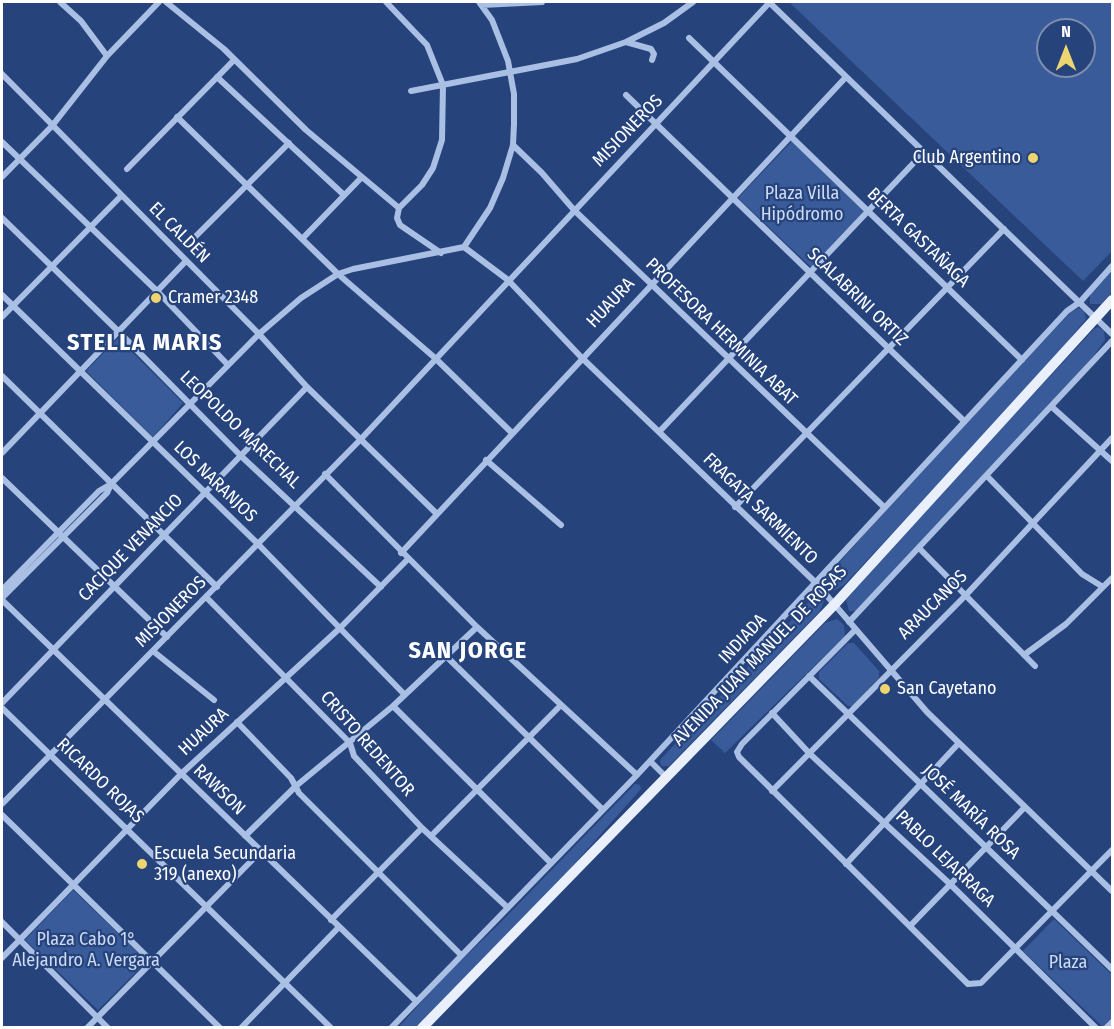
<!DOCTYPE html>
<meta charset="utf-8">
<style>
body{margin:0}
#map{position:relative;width:1114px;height:1029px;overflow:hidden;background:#26437c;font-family:"Fira Sans Condensed",sans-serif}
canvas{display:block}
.frame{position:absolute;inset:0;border:3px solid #fff;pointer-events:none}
.north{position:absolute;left:1036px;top:18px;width:60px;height:60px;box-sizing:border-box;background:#26437c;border:2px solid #7d8eb0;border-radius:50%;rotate:0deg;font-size:16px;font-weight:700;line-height:24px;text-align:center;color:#fff}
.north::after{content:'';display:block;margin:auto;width:21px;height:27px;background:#edd56f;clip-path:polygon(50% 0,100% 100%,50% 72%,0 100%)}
</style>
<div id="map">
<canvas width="1114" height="1029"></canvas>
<div class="frame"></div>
<div class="north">N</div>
</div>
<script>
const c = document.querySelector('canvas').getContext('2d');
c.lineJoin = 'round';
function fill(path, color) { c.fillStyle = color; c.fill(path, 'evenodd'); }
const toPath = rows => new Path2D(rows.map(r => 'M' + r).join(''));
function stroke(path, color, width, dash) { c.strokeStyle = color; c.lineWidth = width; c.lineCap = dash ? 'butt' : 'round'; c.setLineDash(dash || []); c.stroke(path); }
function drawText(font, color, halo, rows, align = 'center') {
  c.font = font + ' "Fira Sans Condensed",sans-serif'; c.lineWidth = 4.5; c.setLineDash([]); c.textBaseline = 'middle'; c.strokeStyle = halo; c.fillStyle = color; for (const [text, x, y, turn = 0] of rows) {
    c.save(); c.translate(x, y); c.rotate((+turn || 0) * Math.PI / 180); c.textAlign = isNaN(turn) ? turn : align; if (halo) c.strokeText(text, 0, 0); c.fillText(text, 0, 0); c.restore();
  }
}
const green = toPath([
 [789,2,1112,2,1112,251,1083,281],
 [1048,30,1084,30,1084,66,1048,66],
 [792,141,865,210,811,267,738,198],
 [1112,268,1112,292,1101,304,1090,304,1090,294],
 [1079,308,1084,311,1086,319,1048,366,844,585,834,591,826,588,822,583,824,579,966,422,1071,312],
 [1098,327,1104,331,1105,340,1087,365,856,611,849,611,846,600,916,520,1094,329],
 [118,338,183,403,153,437,86,371],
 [816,594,824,601,820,611,669,766,661,766,660,760],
 [837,619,844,625,845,636,725,753,711,740,825,623],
 [848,643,854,643,879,671,879,678,853,706,848,706,819,679,819,672],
 [635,784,640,785,641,789,569,870,416,1027,398,1028,441,980,501,922],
 [73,890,147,961,98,1010,25,940],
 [1054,919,1112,975,1112,1017,1103,1027,1023,951]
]);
const minor = toPath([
 [60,2,81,21,107,56],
 [166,2,224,49,306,130,399,208,397,218,400,225,441,253],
 [386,2,427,45,443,85,442,140,433,168,422,185,399,208],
 [769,2,1112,334],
 [482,5,542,2],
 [689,38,1022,360],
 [626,42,651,49,654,54,652,60],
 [2,74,259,334,307,387,437,514],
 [217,77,344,195],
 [411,91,577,59,626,42,664,23,693,2],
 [626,95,964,421],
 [177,117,338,274,435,358,512,433],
 [2,142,157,291,228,365],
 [513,145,542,173,574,210,884,507],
 [127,169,234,60],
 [2,177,52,126,107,56,159,2],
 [2,218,118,331,241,456,381,587],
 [194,238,289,143],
 [302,239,361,178],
 [464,247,508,280,581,357,816,583,927,712,1112,891],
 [2,295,257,543,404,694],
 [2,317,121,196],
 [2,376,217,587],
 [1052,407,1112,461],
 [659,432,924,152],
 [2,453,186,261],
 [486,460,561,525],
 [325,474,477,627,637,775],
 [987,476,1082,574,1103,587],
 [2,478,167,637],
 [735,507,1004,229],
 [920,549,1035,666],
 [401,553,846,77],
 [2,590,99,491,111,484,259,334,301,298,338,274,353,269,464,247,490,208,503,178,513,145,514,124,514,94,508,61,492,20,479,2],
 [2,598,107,493,111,484],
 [207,598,350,743,354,756,422,828,507,907],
 [2,600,416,1001],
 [849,622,1112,341],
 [854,631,742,744,737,752,739,757,968,984,981,983,1112,850],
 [153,651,214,700],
 [1024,655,1066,624,1112,578],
 [447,657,603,810],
 [809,676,1112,969],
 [2,703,307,387],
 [393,706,551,863],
 [2,708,331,1028],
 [772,713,810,754,950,884,1096,1028],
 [237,722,291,778,299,793,460,954],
 [650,761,666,777],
 [772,791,965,596,1112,438],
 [2,804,361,439,770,2],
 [2,815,220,1028],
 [245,836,296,786,393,706,477,627],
 [431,836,560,706],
 [846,864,958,744],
 [331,920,422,828],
 [2,922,108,1028],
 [910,926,1024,808],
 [2,958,181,774,340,628,407,560],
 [87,1028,261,851],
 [241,1028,339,927],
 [391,1028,637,775,1067,311,1080,302,1112,266],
 [1106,1028,1112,1022]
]);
const primary = toPath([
 [422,1028,835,604,1112,300]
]);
const markers = [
 [1033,158,6,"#edd56f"],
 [156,298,6,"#edd56f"],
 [885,689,6,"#edd56f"],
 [142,864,6,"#edd56f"]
];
const streetNames = [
 ["MISIONEROS",628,131,-46],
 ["EL CALDÉN",179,233,45],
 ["BERTA GASTAÑAGA",918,238,44],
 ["SCALABRINI ORTIZ",857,297,44],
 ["HUAURA",611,303,-47],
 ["PROFESORA HERMINIA ABAT",721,332,44],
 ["LEOPOLDO MARECHAL",240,430,44],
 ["LOS NARANJOS",215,482,44],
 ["FRAGATA SARMIENTO",760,509,44],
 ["CACIQUE VENANCIO",131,548,-46],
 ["ARAUCANOS",933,605,-45],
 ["MISIONEROS",171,612,-45],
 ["INDIADA",743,639,-47],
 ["AVENIDA JUAN MANUEL DE ROSAS",760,656,-46],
 ["HUAURA",204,732,-43],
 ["CRISTO REDENTOR",367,744,49],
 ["RICARDO ROJAS",100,781,44],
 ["RAWSON",219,790,44],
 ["JOSÉ MARÍA ROSA",971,812,44],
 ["PABLO LEJARRAGA",945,859,44]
];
const poiNames = [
 ["Club Argentino",1021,158,"right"],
 ["Cramer 2348",168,298],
 ["San Cayetano",897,689],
 ["Escuela Secundaria",154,854],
 ["319 (anexo)",154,875]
];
const parkNames = [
 ["Plaza Villa",802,194],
 ["Hipódromo",802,215],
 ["Plaza Cabo 1°",86,940],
 ["Alejandro A. Vergara",86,961],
 ["Plaza",1068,963]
];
const districtNames = [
 ["STELLA MARIS",145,343],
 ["SAN JORGE",468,651]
];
fill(green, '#395b99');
stroke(minor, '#aabfe4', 6);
stroke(primary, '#eaeffc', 10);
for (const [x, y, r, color] of markers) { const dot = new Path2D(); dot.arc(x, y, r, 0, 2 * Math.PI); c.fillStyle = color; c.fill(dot); stroke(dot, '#26437c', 2); }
drawText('18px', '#fff', '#26437c', streetNames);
drawText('18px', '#fff', '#26437c', poiNames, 'left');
drawText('18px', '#cddbf4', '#26437c', parkNames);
c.letterSpacing = '1.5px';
drawText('bold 24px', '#fff', '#26437c', districtNames);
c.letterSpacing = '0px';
</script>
